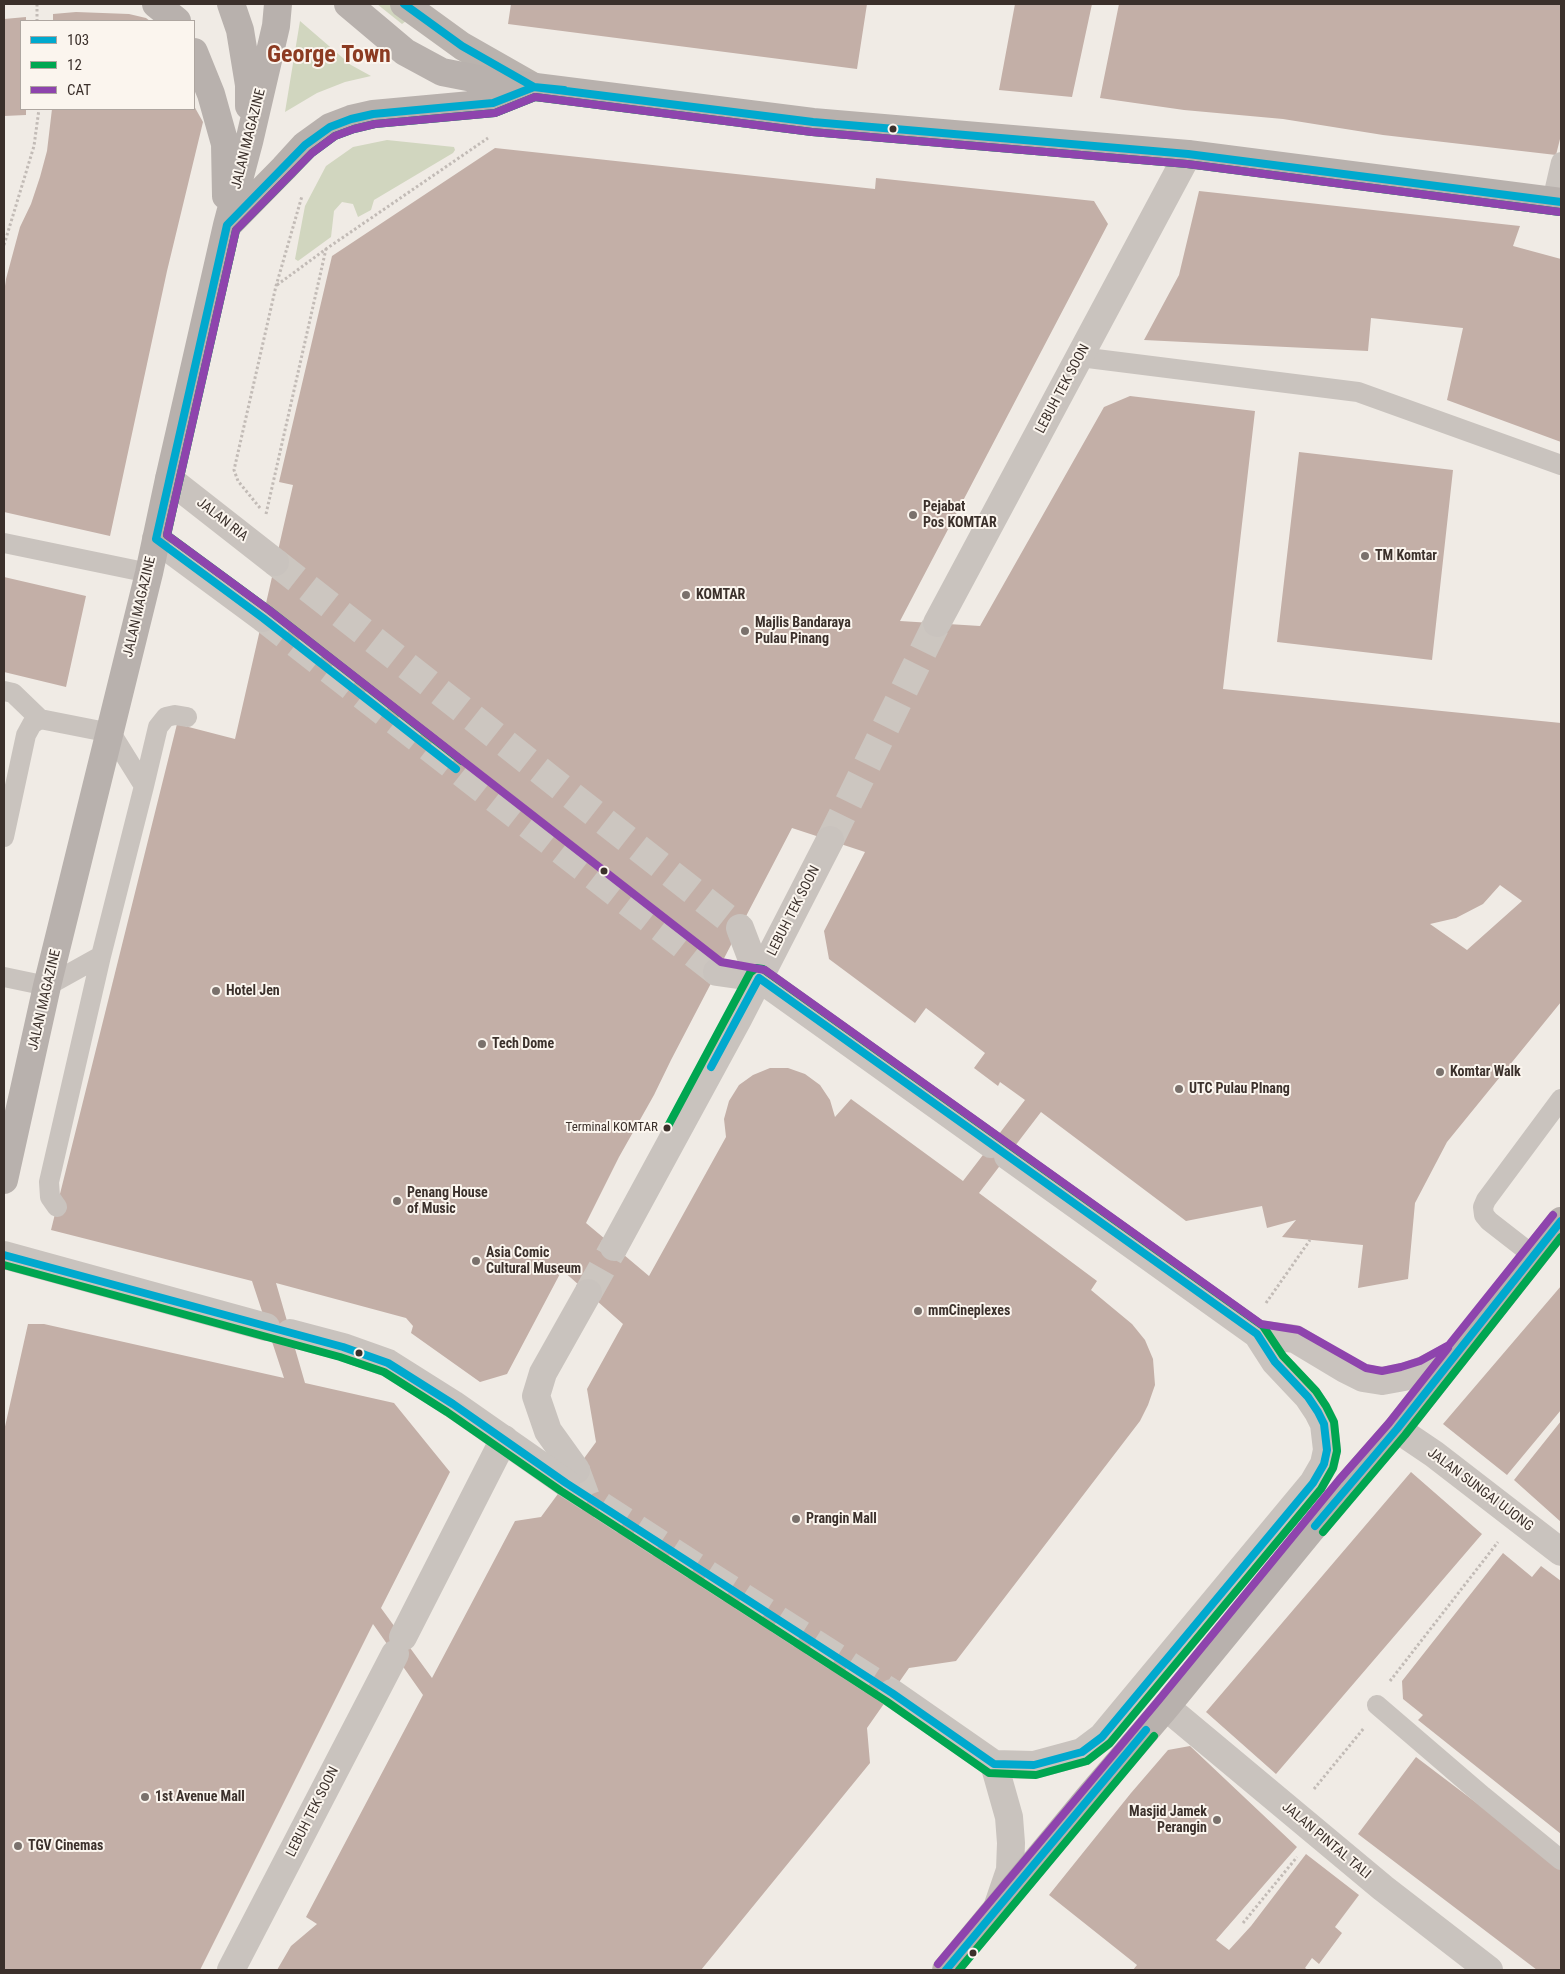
<!DOCTYPE html>
<style>
body{margin:0}
#map{position:relative;width:1565px;height:1974px;overflow:hidden;background:#f0ebe5;font-family:"Roboto Condensed",sans-serif}
canvas{display:block}
.frame{position:absolute;inset:0;border:5px solid #3b302b;pointer-events:none}
.legend{position:absolute;left:20px;top:20px;width:175px;height:90px;box-sizing:border-box;background:#fbf5ee;border:1px solid #aea6a0;margin:0;padding:6px 9px;list-style:none;font-size:15px;color:#3b302b}
.legend li{display:flex;align-items:center;gap:10px;height:25px}
.legend b{width:25px;border:1px solid #aea6a0}
</style>
<div id="map">
<canvas width="1565" height="1974"></canvas>
<div class="frame"></div>
<ul class="legend">
<li><b style="height:6px;background:#00a9ce"></b>103</li>
<li><b style="height:6px;background:#00a651"></b>12</li>
<li><b style="height:6px;background:#8e44ad"></b>CAT</li>
</ul>
</div>
<script>
const c = document.querySelector('canvas').getContext('2d');
c.lineJoin = 'round';
function fill(path, color) { c.fillStyle = color; c.fill(path, 'evenodd'); }
const toPath = rows => new Path2D(rows.map(r => 'M' + r).join(''));
function stroke(path, color, width, dash) { c.strokeStyle = color; c.lineWidth = width; c.lineCap = dash ? 'butt' : 'round'; c.setLineDash(dash || []); c.stroke(path); }
function drawText(font, color, halo, rows, align = 'center') {
  c.font = font + ' "Roboto Condensed",sans-serif'; c.lineWidth = 4; c.setLineDash([]); c.textBaseline = 'middle'; c.strokeStyle = halo; c.fillStyle = color; for (const [text, x, y, turn = 0] of rows) {
    c.save(); c.translate(x, y); c.rotate((+turn || 0) * Math.PI / 180); c.textAlign = isNaN(turn) ? turn : align; if (halo) c.strokeText(text, 0, 0); c.fillText(text, 0, 0); c.restore();
  }
}
const green = toPath([
 [377,4,389,4,405,17,406,21,402,24],
 [300,21,351,65,371,76,345,82,317,93,285,112],
 [387,140,454,147,455,150,453,153,374,200,371,210,358,217,353,204,342,202,334,211,331,237,298,261,295,259,305,206,326,166,353,147]
]);
const building = toPath([
 [511,4,867,4,857,69,508,24],
 [1015,4,1092,4,1072,97,999,90],
 [1119,4,1561,4,1561,135,1556,155,1383,135,1283,119,1184,110,1100,98],
 [76,12,129,14,146,18,150,21,53,21,53,14],
 [26,17,26,21,21,21,21,109,26,109,26,115,4,116,4,19],
 [194,106,203,122,167,271,110,536,4,512,4,293,6,279,20,227,31,204,40,177,47,151,52,109,194,109],
 [495,148,875,189,876,178,1094,201,1108,224,900,621,980,626,1104,407,1130,396,1255,411,1223,689,1561,723,1561,1002,1447,1142,1415,1203,1408,1279,1358,1288,1363,1245,1282,1237,1296,1220,1267,1228,1262,1206,1186,1221,1041,1112,979,1193,1097,1281,1091,1290,1132,1324,1145,1340,1153,1359,1155,1385,1148,1405,1140,1421,956,1661,909,1668,867,1728,870,1763,701,1970,277,1970,291,1946,317,1924,306,1917,423,1695,373,1624,200,1970,4,1970,4,1431,28,1324,44,1324,284,1378,252,1281,51,1230,177,724,235,739,293,485,279,482,332,256],
 [792,828,865,852,824,931,829,959,915,1023,926,1008,985,1053,974,1068,998,1086,1000,1082,1025,1100,963,1181,851,1099,835,1117,830,1100,820,1085,805,1074,788,1068,770,1068,753,1075,739,1085,729,1101,724,1119,726,1137,649,1276,586,1223,619,1157,654,1095,671,1060],
 [1500,885,1522,901,1467,950,1430,924,1456,918,1483,904],
 [562,1270,623,1324,587,1389,596,1442,541,1517,515,1521,432,1678,381,1608,450,1472,394,1403,305,1383,276,1283,406,1318,413,1326,411,1333,480,1382,507,1374],
 [1199,191,1520,226,1513,246,1561,259,1561,442,1447,400,1463,328,1371,318,1368,351,1144,340,1179,275],
 [1299,452,1453,470,1432,660,1277,642],
 [4,577,86,596,66,687,4,672],
 [1561,1286,1561,1410,1507,1475,1443,1424],
 [1561,1421,1561,1522,1514,1480],
 [1411,1472,1482,1534,1276,1774,1206,1712],
 [1503,1553,1532,1577,1541,1566,1561,1581,1561,1834,1418,1720,1423,1715,1403,1699,1402,1681],
 [1190,1746,1297,1847,1216,1940,1229,1950,1251,1926,1306,1854,1359,1895,1335,1927,1342,1933,1319,1964,1312,1958,1305,1968,1308,1970,1133,1970,1137,1965,1049,1895,1131,1793,1168,1750],
 [1416,1757,1561,1867,1561,1970,1537,1970,1358,1834]
]);
const minorTunnel = toPath([
 [830,840,937,623],
 [588,1293,614,1247],
 [576,1470,586,1497]
]);
const tertiaryTunnel = toPath([
 [275,562,740,928],
 [263,618,717,972],
 [566,1483,892,1693]
]);
const path = toPath([
 [37,4,37,21],
 [4,245,34,146,39,109],
 [277,285,326,249,488,138],
 [260,508,238,481,234,470,276,286,302,196],
 [266,514,326,249],
 [1266,1303,1310,1240],
 [1390,1681,1498,1542],
 [1314,1789,1364,1728],
 [1243,1923,1297,1857]
]);
const service = toPath([
 [1552,201,1561,162],
 [1080,357,1358,392,1561,465],
 [4,543,149,573],
 [4,691,13,693,40,719],
 [144,786,158,727,166,717,175,715,187,717],
 [4,837,26,735,32,724,40,719,111,733,144,786,101,956,47,986,4,977],
 [57,1207,50,1197,49,1182,101,956],
 [1534,1256,1489,1221,1484,1215,1483,1207,1486,1200,1561,1099],
 [1377,1705,1483,1796,1561,1860]
]);
const minor = toPath([
 [937,623,1188,154],
 [614,1247,738,1019,830,840],
 [1397,1429,1434,1454,1561,1552],
 [576,1470,548,1431,536,1396,543,1373,588,1293],
 [403,1637,504,1439],
 [1166,1707,1383,1888,1489,1970],
 [231,1970,395,1654]
]);
const tertiary = toPath([
 [169,479,275,562],
 [156,539,263,618],
 [740,928,759,978],
 [717,972,759,978,991,1144],
 [4,1255,266,1327],
 [290,1333,343,1347,388,1363,453,1404,566,1483],
 [1257,1334,1295,1339,1345,1369,1363,1378,1382,1381,1404,1377,1424,1370,1456,1353],
 [892,1693,994,1764],
 [994,1764,1034,1765,1082,1752,1102,1737,1313,1483,1324,1464,1327,1450,1324,1424,1318,1412,1308,1397,1275,1362,1257,1334,1008,1156],
 [994,1764,1009,1817,1011,1843,1010,1870,997,1908]
]);
const secondary = toPath([
 [404,4,462,46,534,87]
]);
const primary = toPath([
 [156,4,177,21],
 [231,4,240,30,249,85,249,106],
 [348,4,405,52,442,72,488,81,813,122,1188,154,1561,202],
 [194,52,211,94,225,144,226,196],
 [229,224,284,168,305,145,330,127,351,119,373,114,493,103,531,88],
 [4,1180,47,986,149,573,169,479,227,225,249,142,276,26,278,4],
 [946,1970,1090,1796,1166,1707,1347,1486,1397,1429,1561,1221]
]);
const bus1 = toPath([
 [404,4,462,46,534,87,564,90],
 [456,769,263,618,156,539,227,225,305,145,330,127,351,119,373,114,493,103,534,87,813,122,1188,154,1561,202],
 [4,1255,343,1347,388,1363,453,1404,566,1483,892,1693,994,1764,1034,1765,1082,1752,1102,1737,1313,1483,1324,1464,1327,1450,1324,1424,1318,1412,1308,1397,1275,1362,1257,1334,759,978,711,1067],
 [1315,1526,1397,1429,1561,1221],
 [946,1970,1146,1730]
]);
const bus2 = toPath([
 [462,761,269,610,167,535,236,230,312,153,335,136,354,129,375,124,495,113,535,97,812,132,1187,164,1560,212],
 [4,1265,340,1357,384,1372,447,1412,561,1491,886,1701,989,1773,1036,1775,1087,1761,1110,1743,1321,1489,1333,1468,1337,1451,1334,1422,1326,1406,1316,1391,1283,1356,1263,1326,763,969,756,968,750,973,667,1128],
 [1323,1532,1405,1435,1561,1237],
 [959,1970,1154,1736]
]);
const bus3 = toPath([
 [1553,1215,1449,1345,1420,1361,1401,1367,1382,1371,1366,1368,1299,1330,1261,1324,765,970,721,962,269,610,167,535,236,230,312,153,335,136,354,129,375,124,495,113,535,97,812,132,1187,164,1560,212],
 [938,1964,1158,1701,1339,1480,1389,1423,1448,1348]
]);
const markers = [
 [893,129,4.5,"#3b302b"],
 [913,515,5,"#7a716c"],
 [1365,556,5,"#7a716c"],
 [686,595,5,"#7a716c"],
 [745,631,5,"#7a716c"],
 [604,871,4.5,"#3b302b"],
 [216,991,5,"#7a716c"],
 [482,1044,5,"#7a716c"],
 [1440,1072,5,"#7a716c"],
 [1179,1089,5,"#7a716c"],
 [667,1128,4.5,"#3b302b"],
 [397,1201,5,"#7a716c"],
 [476,1261,5,"#7a716c"],
 [918,1311,5,"#7a716c"],
 [359,1353,4.5,"#3b302b"],
 [796,1519,5,"#7a716c"],
 [145,1797,5,"#7a716c"],
 [1217,1820,5,"#7a716c"],
 [18,1846,5,"#7a716c"],
 [973,1953,4.5,"#3b302b"]
];
const busNames = [
 ["Terminal KOMTAR",658,1128]
];
const streetNames = [
 ["JALAN MAGAZINE",249,139,-76],
 ["LEBUH TEK SOON",1063,389,-62],
 ["JALAN RIA",222,520,38],
 ["JALAN MAGAZINE",140,607,-77],
 ["LEBUH TEK SOON",794,911,-63],
 ["JALAN MAGAZINE",45,1000,-77],
 ["JALAN SUNGAI UJONG",1480,1490,37],
 ["LEBUH TEK SOON",313,1812,-63],
 ["JALAN PINTAL TALI",1326,1841,40]
];
const poiNames = [
 ["Pejabat",923,507],
 ["Pos KOMTAR",923,523],
 ["TM Komtar",1375,556],
 ["KOMTAR",696,595],
 ["Majlis Bandaraya",755,623],
 ["Pulau Pinang",755,639],
 ["Hotel Jen",226,991],
 ["Tech Dome",492,1044],
 ["Komtar Walk",1450,1072],
 ["UTC Pulau PInang",1189,1089],
 ["Penang House",407,1193],
 ["of Music",407,1209],
 ["Asia Comic",486,1253],
 ["Cultural Museum",486,1269],
 ["mmCineplexes",928,1311],
 ["Prangin Mall",806,1519],
 ["1st Avenue Mall",155,1797],
 ["Masjid Jamek",1207,1812,"right"],
 ["Perangin",1207,1828,"right"],
 ["TGV Cinemas",28,1846]
];
const townNames = [
 ["George Town",329,56]
];
fill(green, '#d1d6bf');
fill(building, '#c3afa7');
stroke(minorTunnel, '#ccc6c0', 28, [28, 14]);
stroke(tertiaryTunnel, '#ccc6c0', 28, [28, 14]);
stroke(path, '#c2bbb6', 3, [2.5, 2.5]);
stroke(service, '#c9c3be', 20);
stroke(minor, '#c9c3be', 28);
stroke(tertiary, '#c9c3be', 28);
stroke(secondary, '#bab3ae', 28);
stroke(primary, '#b8b1ad', 28);
stroke(bus1, '#00a9ce', 8);
stroke(bus2, '#00a651', 8);
stroke(bus3, '#8e44ad', 8);
for (const [x, y, r, color] of markers) { const dot = new Path2D(); dot.arc(x, y, r, 0, 2 * Math.PI); c.fillStyle = color; c.fill(dot); stroke(dot, '#fbf5ee', 2); }
drawText('13px', '#3b302b', '#fbf5ee', busNames, 'right');
drawText('14px', '#3b302b', '#fbf5ee', streetNames);
drawText('bold 14px', '#3b302b', '#fbf5ee', poiNames, 'left');
drawText('bold 24px', '#8c3b22', '#fbf5ee', townNames);
</script>
